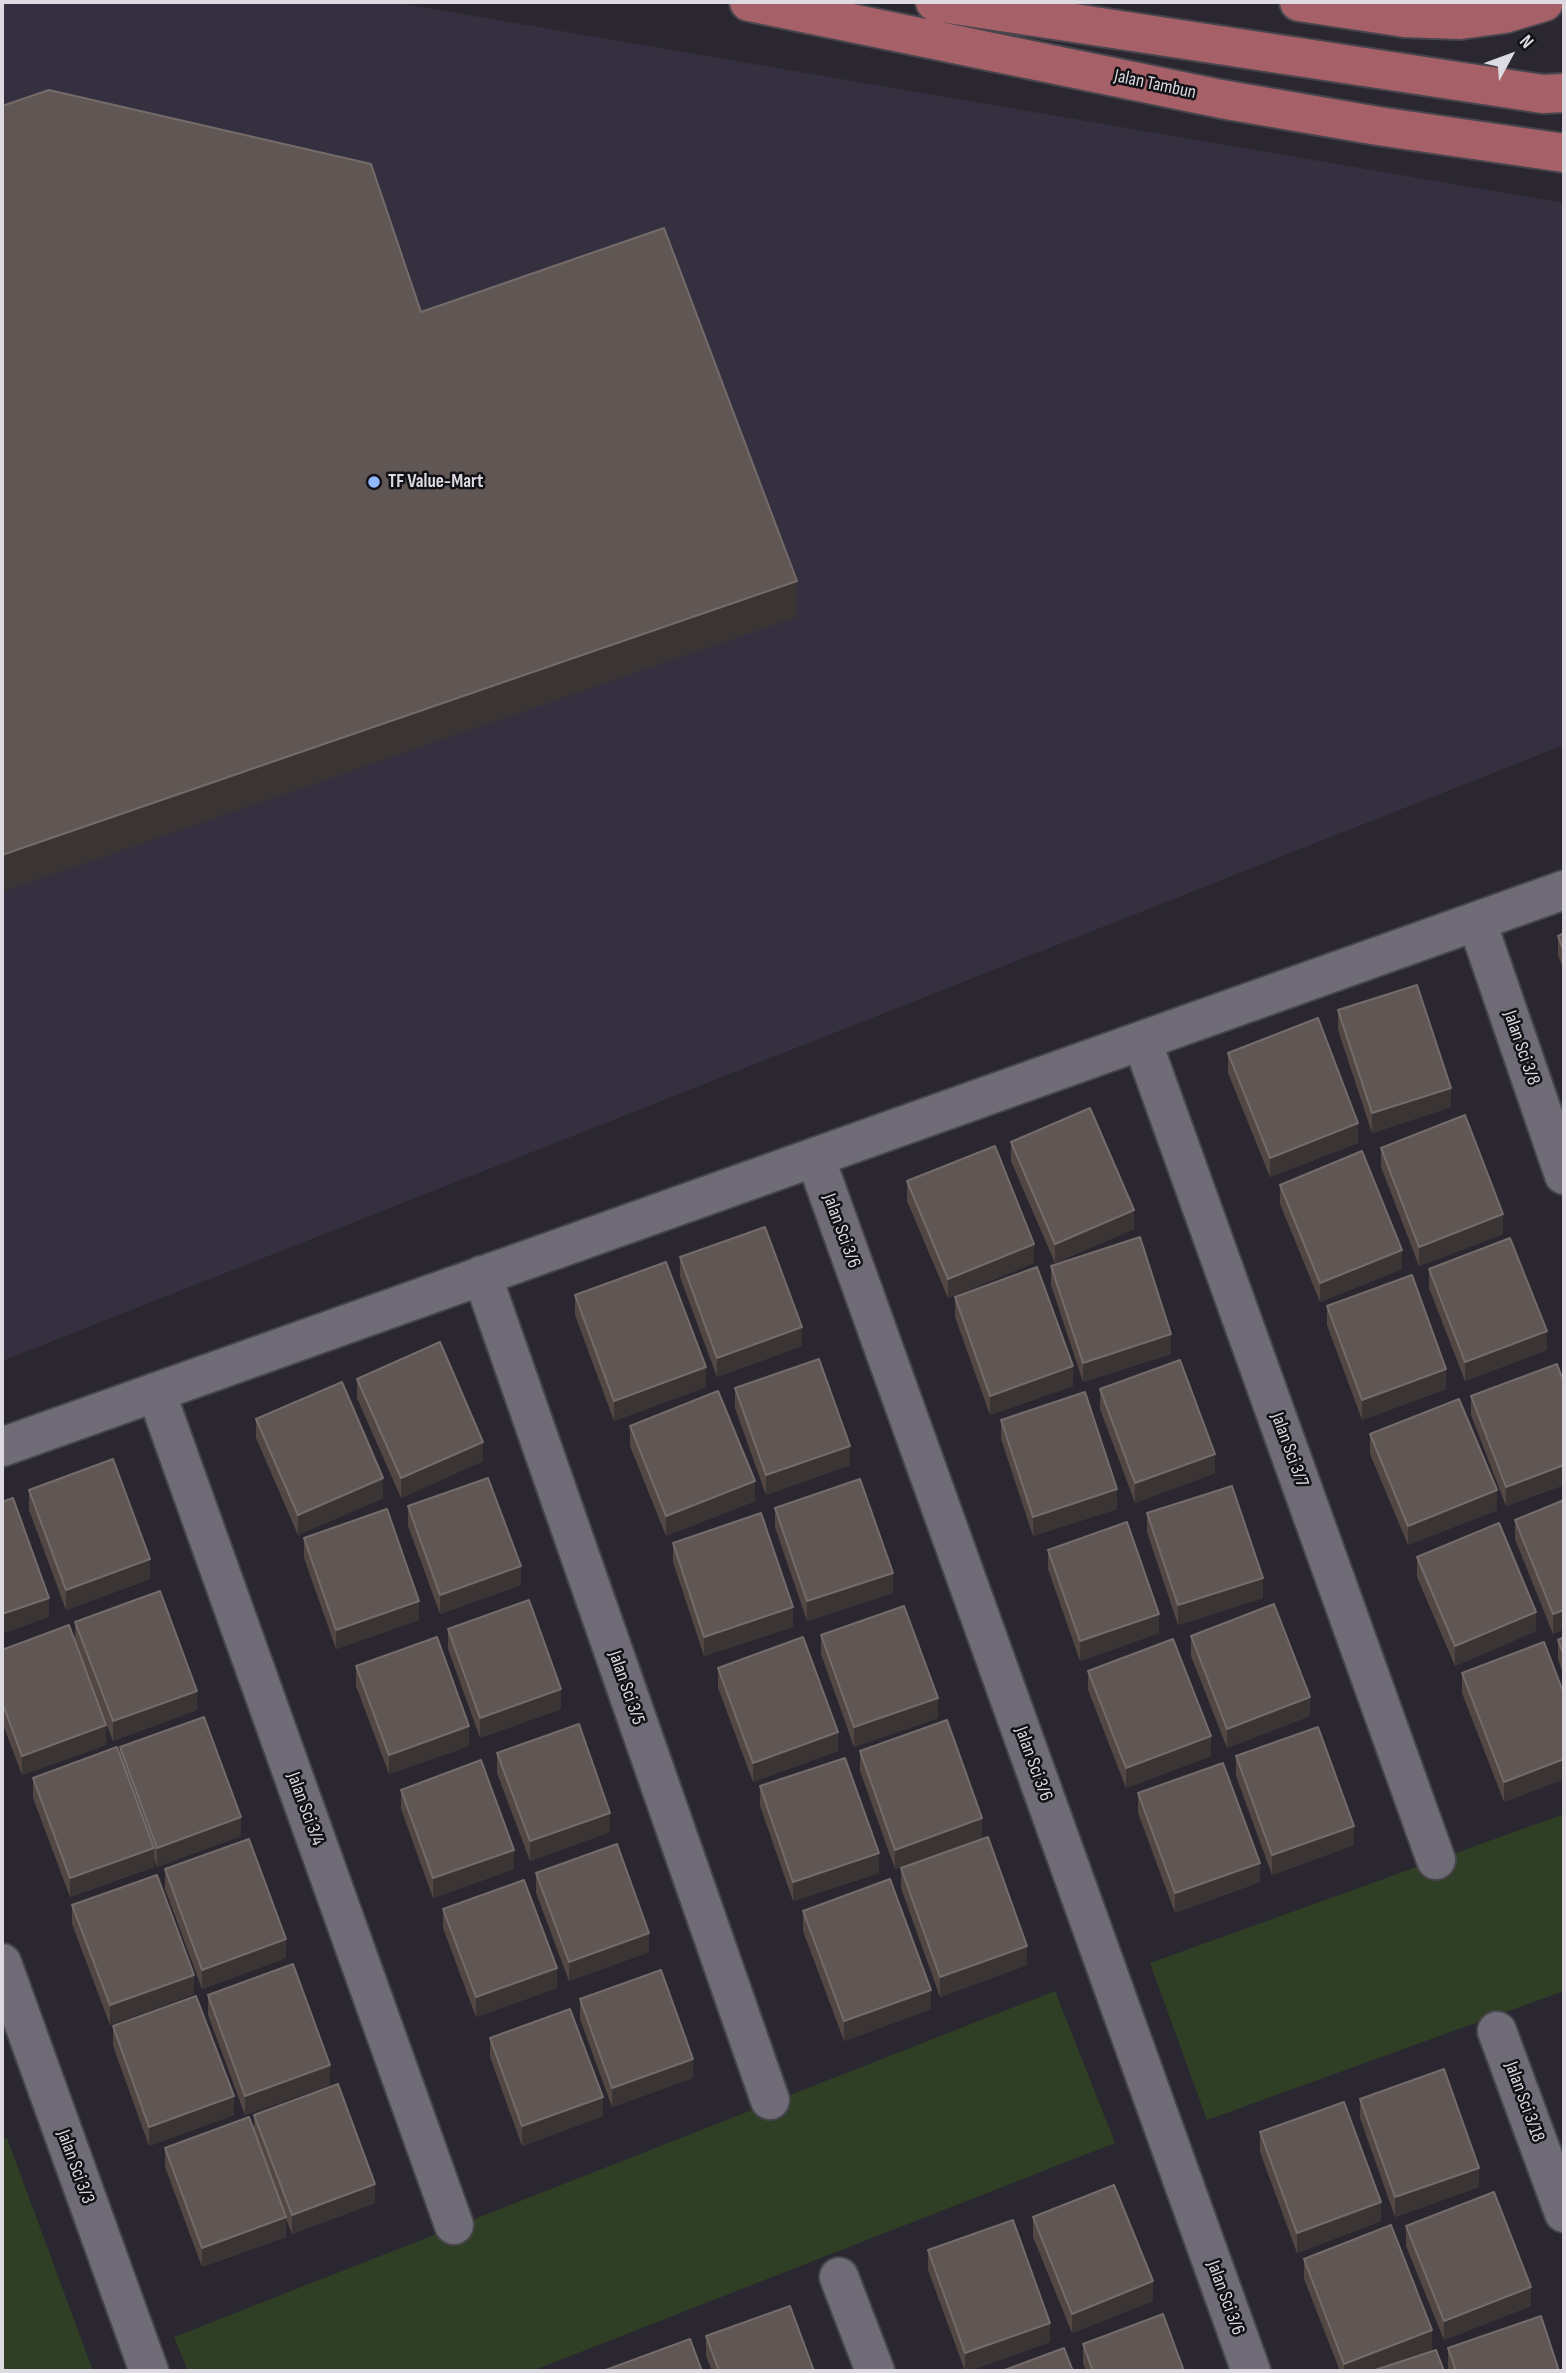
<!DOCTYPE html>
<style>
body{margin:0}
#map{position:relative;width:1566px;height:2373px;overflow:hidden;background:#2a2731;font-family:"Sofia Sans Condensed",sans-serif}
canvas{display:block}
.frame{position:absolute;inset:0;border:4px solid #dddbe1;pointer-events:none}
.north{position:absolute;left:1475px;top:21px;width:70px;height:70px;-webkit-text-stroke:5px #121115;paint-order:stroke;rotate:49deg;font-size:19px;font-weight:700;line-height:28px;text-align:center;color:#dddbe1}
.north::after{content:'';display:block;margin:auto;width:24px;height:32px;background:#dddbe1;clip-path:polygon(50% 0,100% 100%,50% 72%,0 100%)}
</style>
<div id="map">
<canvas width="1566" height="2373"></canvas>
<div class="frame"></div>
<div class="north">N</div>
</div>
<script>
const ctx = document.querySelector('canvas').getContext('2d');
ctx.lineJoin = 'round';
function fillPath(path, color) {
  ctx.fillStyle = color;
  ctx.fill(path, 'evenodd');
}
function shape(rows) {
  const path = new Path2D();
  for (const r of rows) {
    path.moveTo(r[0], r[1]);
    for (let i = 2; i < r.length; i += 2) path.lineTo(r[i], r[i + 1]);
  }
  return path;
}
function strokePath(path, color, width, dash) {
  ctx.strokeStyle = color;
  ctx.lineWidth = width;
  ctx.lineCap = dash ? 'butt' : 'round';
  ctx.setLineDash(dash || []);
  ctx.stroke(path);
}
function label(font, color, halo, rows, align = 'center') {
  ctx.font = font + ' "Sofia Sans Condensed",sans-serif';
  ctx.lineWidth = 5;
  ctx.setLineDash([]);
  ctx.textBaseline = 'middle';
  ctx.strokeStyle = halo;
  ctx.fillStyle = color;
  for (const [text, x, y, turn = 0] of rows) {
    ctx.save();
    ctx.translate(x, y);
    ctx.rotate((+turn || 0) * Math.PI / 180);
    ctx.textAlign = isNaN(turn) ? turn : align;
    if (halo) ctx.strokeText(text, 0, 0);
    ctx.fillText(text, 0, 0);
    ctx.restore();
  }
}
const built = shape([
 [2,2,392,2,1564,203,1564,745,2,1361]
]);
const green = shape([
 [1564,1814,1564,1991,1207,2120,1150,1963],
 [1055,1991,1115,2143,532,2371,188,2371,174,2337],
 [7,2138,93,2371,2,2371,2,2140]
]);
const minor = shape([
 [1477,922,1564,1175],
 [1142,1041,1436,1860],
 [815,1157,1251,2371],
 [482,1275,770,2100],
 [156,1392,454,2225],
 [2,1447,1564,890],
 [2,1963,149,2371],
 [1497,2031,1564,2213],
 [839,2277,875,2371]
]);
const major = shape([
 [749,2,1221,99,1378,126,1564,153],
 [935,2,1543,94,1564,93],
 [1299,2,1405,18,1460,20,1504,14,1544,2]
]);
const wall = shape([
 [1564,933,1564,971,1558,955,1558,936],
 [1338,1010,1451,1107,1372,1133,1338,1030],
 [1228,1053,1358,1143,1270,1177,1228,1073],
 [1011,1142,1134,1229,1055,1263,1011,1161],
 [1381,1148,1503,1234,1419,1266,1381,1167],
 [907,1181,1034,1263,948,1298,907,1201],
 [1280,1185,1402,1269,1320,1302,1280,1204],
 [680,1257,802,1346,717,1377,680,1277],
 [1051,1266,1171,1354,1083,1382,1051,1285],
 [1429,1269,1547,1350,1465,1381,1429,1288],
 [575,1295,706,1387,614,1421,575,1315],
 [955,1297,1073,1386,990,1415,955,1317],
 [1327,1306,1446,1389,1362,1420,1327,1325],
 [357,1379,483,1461,401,1498,357,1398],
 [1564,1383,1564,1485,1506,1506,1471,1415,1471,1396],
 [735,1388,850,1465,766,1495,735,1408],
 [1100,1389,1215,1473,1135,1503,1100,1409],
 [256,1419,383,1498,298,1535,256,1438],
 [1001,1420,1117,1509,1033,1536,1001,1439],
 [630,1426,755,1501,666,1536,630,1446],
 [1370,1434,1497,1510,1408,1545,1370,1454],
 [29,1490,150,1579,66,1610,29,1510],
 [1564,1500,1564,1629,1553,1634,1515,1539,1515,1520],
 [408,1506,521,1585,440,1614,408,1526],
 [775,1508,893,1593,807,1621,775,1527],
 [1147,1513,1263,1598,1178,1625,1147,1532],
 [304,1538,419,1620,336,1649,304,1558],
 [673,1543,793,1627,704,1656,673,1562],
 [1048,1550,1159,1633,1080,1661,1048,1569],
 [1417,1557,1536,1631,1455,1666,1417,1577],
 [75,1622,197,1710,113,1741,75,1641],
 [448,1629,561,1709,480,1738,448,1649],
 [821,1635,938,1718,854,1747,821,1654],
 [1191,1636,1310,1716,1227,1748,1191,1656],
 [1564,1637,1564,1676,1558,1659,1558,1640],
 [2,1650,106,1745,22,1775,2,1722],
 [356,1666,469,1746,389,1774,356,1686],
 [718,1668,838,1751,753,1782,718,1688],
 [1088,1671,1211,1756,1126,1788,1088,1690],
 [1462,1673,1564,1694,1564,1779,1504,1802,1462,1693],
 [120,1747,241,1836,157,1867,154,1859,154,1867,70,1897,33,1798,33,1778,120,1755],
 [860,1751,982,1838,895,1869,860,1771],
 [497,1753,610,1832,530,1861,497,1773],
 [1236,1756,1354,1845,1272,1875,1236,1776],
 [760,1786,879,1873,793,1901,760,1806],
 [401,1790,514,1869,433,1898,401,1809],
 [1138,1793,1260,1882,1175,1913,1138,1813],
 [901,1868,1027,1965,940,1997,901,1888],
 [165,1869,286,1958,202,1989,165,1889],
 [536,1873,649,1952,569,1981,536,1893],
 [72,1905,194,1994,110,2025,72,1924],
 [443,1909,557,1988,476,2017,443,1928],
 [803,1911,931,2009,844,2041,803,1931],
 [208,1995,330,2085,245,2115,208,2015],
 [580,1999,693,2078,612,2107,580,2019],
 [113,2026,234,2115,149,2146,113,2046],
 [490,2038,603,2116,522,2146,490,2057],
 [1360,2099,1479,2187,1395,2217,1360,2118],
 [254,2115,375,2203,292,2234,286,2219,286,2237,202,2267,165,2167,165,2148,254,2130],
 [1260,2132,1381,2221,1297,2253,1260,2152],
 [1033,2217,1153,2301,1072,2333,1033,2237],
 [1406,2226,1531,2306,1444,2340,1406,2246],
 [928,2250,1050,2342,969,2371,965,2371,928,2270],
 [1304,2259,1432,2350,1401,2362,1444,2371,1340,2371,1304,2279],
 [706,2336,814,2371,712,2371,706,2356],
 [1083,2344,1184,2371,1086,2371,1083,2363],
 [1448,2348,1559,2371,1449,2371,1448,2368]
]);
const shadedWall = shape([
 [797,581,797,617,2,892,2,855],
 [1451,1088,1451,1107,1372,1133,1372,1113],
 [1358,1123,1358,1143,1270,1177,1270,1158],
 [1134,1210,1134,1229,1055,1263,1055,1244],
 [1503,1214,1503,1234,1419,1266,1419,1247],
 [1034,1244,1034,1263,948,1298,948,1279],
 [1402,1250,1402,1269,1320,1302,1320,1283],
 [802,1327,802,1346,717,1377,717,1358],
 [1547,1331,1547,1350,1465,1381,1465,1362],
 [1171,1334,1171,1354,1083,1382,1083,1363],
 [1073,1366,1073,1386,990,1415,990,1396],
 [706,1367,706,1387,614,1421,614,1401],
 [1446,1369,1446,1389,1362,1420,1362,1400],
 [483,1442,483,1461,401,1498,401,1478],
 [850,1446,850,1465,766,1495,766,1475],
 [1215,1454,1215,1473,1135,1503,1135,1483],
 [1564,1465,1564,1485,1506,1506,1506,1487],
 [383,1478,383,1498,298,1535,298,1515],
 [755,1481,755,1501,666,1536,666,1516],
 [1117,1489,1117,1509,1033,1536,1033,1517],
 [1497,1490,1497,1510,1408,1545,1408,1526],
 [150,1559,150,1579,66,1610,66,1590],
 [521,1566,521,1585,440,1614,440,1595],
 [893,1573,893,1593,807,1621,807,1601],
 [1263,1578,1263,1598,1178,1625,1178,1605],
 [49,1598,49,1617,2,1634,2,1614],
 [419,1601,419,1620,336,1649,336,1630],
 [793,1607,793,1627,704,1656,704,1637],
 [1564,1610,1564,1629,1553,1634,1553,1614],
 [1536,1612,1536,1631,1455,1666,1455,1646],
 [1159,1614,1159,1633,1080,1661,1080,1641],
 [561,1689,561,1709,480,1738,480,1718],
 [197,1691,197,1710,113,1741,113,1721],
 [1310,1697,1310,1716,1227,1748,1227,1729],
 [938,1698,938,1718,854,1747,854,1727],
 [106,1725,106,1745,22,1775,22,1756],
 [469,1726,469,1746,389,1774,389,1755],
 [838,1732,838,1751,753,1782,753,1763],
 [1211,1736,1211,1756,1126,1788,1126,1768],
 [1564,1759,1564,1779,1504,1802,1504,1782],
 [610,1813,610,1832,530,1861,530,1841],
 [241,1817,241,1836,157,1867,157,1848],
 [982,1818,982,1838,895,1869,895,1850],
 [1354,1826,1354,1845,1272,1875,1272,1855],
 [154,1848,154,1867,70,1897,70,1878],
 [514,1850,514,1869,433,1898,433,1878],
 [879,1853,879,1873,793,1901,793,1882],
 [1260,1863,1260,1882,1175,1913,1175,1893],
 [649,1933,649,1952,569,1981,569,1962],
 [286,1939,286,1958,202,1989,202,1970],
 [1027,1946,1027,1965,940,1997,940,1977],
 [557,1968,557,1988,476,2017,476,1997],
 [194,1975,194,1994,110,2025,110,2005],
 [931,1990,931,2009,844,2041,844,2021],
 [693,2059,693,2078,612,2107,612,2088],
 [330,2065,330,2085,245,2115,245,2096],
 [234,2096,234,2115,149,2146,149,2127],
 [603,2097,603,2116,522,2146,522,2126],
 [1479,2168,1479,2187,1395,2217,1395,2197],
 [375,2184,375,2203,292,2234,292,2215],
 [1381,2202,1381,2221,1297,2253,1297,2233],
 [286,2217,286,2237,202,2267,202,2248],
 [1153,2281,1153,2301,1072,2333,1072,2314],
 [1531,2287,1531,2306,1444,2340,1444,2321],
 [1050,2323,1050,2342,969,2371,965,2371,965,2353],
 [1432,2330,1432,2350,1376,2371,1344,2371,1344,2364]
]);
const building = shape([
 [49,90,371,164,421,312,664,228,797,581,2,855,2,106,49,90],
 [1564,933,1564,952,1558,936,1564,933],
 [1417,985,1451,1088,1372,1113,1338,1010,1417,985],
 [1318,1018,1358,1123,1270,1158,1228,1053,1318,1018],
 [1090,1108,1134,1210,1055,1244,1011,1142,1090,1108],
 [1465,1115,1503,1214,1419,1247,1381,1148,1465,1115],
 [995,1146,1034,1244,948,1279,907,1181,995,1146],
 [1362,1151,1402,1250,1320,1283,1280,1185,1362,1151],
 [765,1227,802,1327,717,1358,680,1257,765,1227],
 [1140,1237,1171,1334,1083,1363,1051,1266,1140,1237],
 [1510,1238,1547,1331,1465,1362,1429,1269,1510,1238],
 [666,1262,706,1367,614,1401,575,1295,666,1262],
 [1037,1267,1073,1366,990,1396,955,1297,1037,1267],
 [1412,1275,1446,1369,1362,1400,1327,1306,1412,1275],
 [440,1342,483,1442,401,1478,357,1379,440,1342],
 [819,1359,850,1446,766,1475,735,1388,819,1359],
 [1180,1360,1215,1454,1135,1483,1100,1389,1180,1360],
 [1557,1364,1564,1383,1564,1465,1506,1487,1471,1396,1557,1364],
 [342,1382,383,1478,298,1515,256,1419,342,1382],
 [718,1391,755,1481,666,1516,630,1426,718,1391],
 [1085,1392,1117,1489,1033,1517,1001,1420,1085,1392],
 [1459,1399,1497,1490,1408,1526,1370,1434,1459,1399],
 [113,1459,150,1559,66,1590,29,1490,113,1459],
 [488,1478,521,1566,440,1595,408,1506,488,1478],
 [860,1479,893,1573,807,1601,775,1508,860,1479],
 [1232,1486,1263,1578,1178,1605,1147,1513,1232,1486],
 [13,1498,49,1598,2,1614,2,1502,13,1498],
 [1564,1500,1564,1610,1553,1614,1515,1520,1564,1500],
 [387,1509,419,1601,336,1630,304,1538,387,1509],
 [761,1513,793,1607,704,1637,673,1543,761,1513],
 [1127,1522,1159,1614,1080,1641,1048,1550,1127,1522],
 [1499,1523,1536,1612,1455,1646,1417,1557,1499,1523],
 [160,1591,197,1691,113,1721,75,1622,160,1591],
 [529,1600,561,1689,480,1718,448,1629,529,1600],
 [1274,1604,1310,1697,1227,1729,1191,1636,1274,1604],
 [904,1606,938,1698,854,1727,821,1635,904,1606],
 [69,1625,106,1725,22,1756,2,1702,2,1650,69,1625],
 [437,1637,469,1726,389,1755,356,1666,437,1637],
 [803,1637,838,1732,753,1763,718,1668,803,1637],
 [1564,1637,1564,1656,1558,1640,1564,1637],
 [1173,1639,1211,1736,1126,1768,1088,1671,1173,1639],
 [1544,1642,1564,1694,1564,1759,1504,1782,1462,1673,1544,1642],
 [204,1717,241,1817,157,1848,120,1747,204,1717],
 [947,1720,982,1818,895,1850,860,1751,947,1720],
 [579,1724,610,1813,530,1841,497,1753,579,1724],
 [1318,1727,1354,1826,1272,1855,1236,1756,1318,1727],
 [117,1747,154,1848,70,1878,33,1778,117,1747],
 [845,1758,879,1853,793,1882,760,1786,845,1758],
 [481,1760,514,1850,433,1878,401,1790,481,1760],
 [1223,1763,1260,1863,1175,1893,1138,1793,1223,1763],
 [988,1837,1027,1946,940,1977,901,1868,988,1837],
 [249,1839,286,1939,202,1970,165,1869,249,1839],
 [617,1844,649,1933,569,1962,536,1873,617,1844],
 [157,1875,194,1975,110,2005,72,1905,157,1875],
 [890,1879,931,1990,844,2021,803,1911,890,1879],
 [524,1880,557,1968,476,1997,443,1909,524,1880],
 [293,1964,330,2065,245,2096,208,1995,293,1964],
 [661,1970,693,2059,612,2088,580,1999,661,1970],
 [196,1996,234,2096,149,2127,113,2026,196,1996],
 [570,2009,603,2097,522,2126,490,2038,570,2009],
 [1444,2069,1479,2168,1395,2197,1360,2099,1444,2069],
 [338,2084,375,2184,292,2215,254,2115,338,2084],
 [1344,2102,1381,2202,1297,2233,1260,2132,1344,2102],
 [249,2117,286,2217,202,2248,165,2148,249,2117],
 [1114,2185,1153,2281,1072,2314,1033,2217,1114,2185],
 [1494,2192,1531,2287,1444,2321,1406,2226,1494,2192],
 [1013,2220,1050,2323,965,2353,928,2250,1013,2220],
 [1391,2225,1432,2330,1344,2364,1304,2259,1391,2225],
 [790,2306,814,2371,719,2371,706,2336,790,2306],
 [1163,2314,1184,2371,1093,2371,1083,2344,1163,2314],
 [1541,2316,1559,2371,1456,2371,1448,2348,1541,2316],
 [690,2339,702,2371,603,2371,690,2339],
 [1064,2348,1073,2371,1002,2371,1064,2348],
 [1436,2350,1444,2371,1372,2371,1436,2350]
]);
const markers = [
 [374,482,7,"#90b8fd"]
];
const streetNames = [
 ["Jalan Tambun",1155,85,12],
 ["Jalan Sci 3/8",1521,1048,71],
 ["Jalan Sci 3/6",841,1231,70],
 ["Jalan Sci 3/7",1289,1450,70],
 ["Jalan Sci 3/5",626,1688,71],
 ["Jalan Sci 3/6",1033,1764,70],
 ["Jalan Sci 3/4",305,1809,70],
 ["Jalan Sci 3/18",1524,2102,70],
 ["Jalan Sci 3/3",75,2167,70],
 ["Jalan Sci 3/6",1225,2298,70]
];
const poiNames = [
 ["TF Value-Mart",388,482]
];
fillPath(built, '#35303f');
fillPath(green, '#2f3f25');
strokePath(minor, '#48454d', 42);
strokePath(major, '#48454d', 42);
strokePath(minor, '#6f6c77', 38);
strokePath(major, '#a66067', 38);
fillPath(wall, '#524743');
fillPath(shadedWall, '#3b3435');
fillPath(building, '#605754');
strokePath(building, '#746c6a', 2);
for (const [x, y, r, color] of markers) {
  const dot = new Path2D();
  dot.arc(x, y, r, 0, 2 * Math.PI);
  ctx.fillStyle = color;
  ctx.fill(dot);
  strokePath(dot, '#121115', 2.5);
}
label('19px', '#dddbe1', '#121115', streetNames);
label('bold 19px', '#dddbe1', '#121115', poiNames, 'left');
</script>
